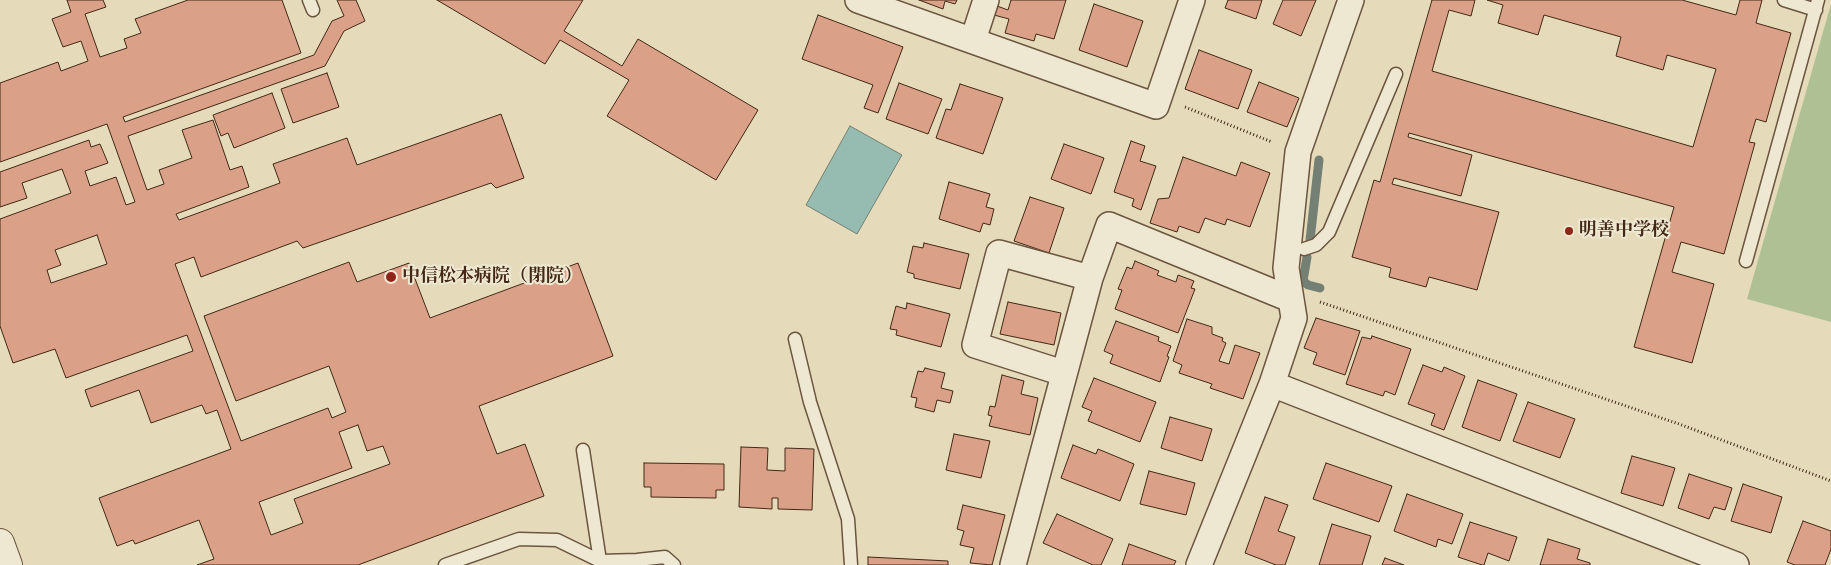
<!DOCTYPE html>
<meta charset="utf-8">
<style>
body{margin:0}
canvas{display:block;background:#e5dbbb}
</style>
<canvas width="1831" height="565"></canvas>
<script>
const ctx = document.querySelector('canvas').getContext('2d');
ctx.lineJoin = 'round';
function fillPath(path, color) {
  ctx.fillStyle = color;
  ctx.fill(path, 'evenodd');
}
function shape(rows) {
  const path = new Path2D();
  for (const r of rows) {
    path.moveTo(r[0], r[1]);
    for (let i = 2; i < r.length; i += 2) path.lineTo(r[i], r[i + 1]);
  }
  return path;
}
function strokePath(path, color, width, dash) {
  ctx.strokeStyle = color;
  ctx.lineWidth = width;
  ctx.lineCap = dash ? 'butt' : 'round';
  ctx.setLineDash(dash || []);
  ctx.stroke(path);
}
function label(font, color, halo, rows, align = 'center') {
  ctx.font = font + ' Alegreya,"Noto Serif JP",serif';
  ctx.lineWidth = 4;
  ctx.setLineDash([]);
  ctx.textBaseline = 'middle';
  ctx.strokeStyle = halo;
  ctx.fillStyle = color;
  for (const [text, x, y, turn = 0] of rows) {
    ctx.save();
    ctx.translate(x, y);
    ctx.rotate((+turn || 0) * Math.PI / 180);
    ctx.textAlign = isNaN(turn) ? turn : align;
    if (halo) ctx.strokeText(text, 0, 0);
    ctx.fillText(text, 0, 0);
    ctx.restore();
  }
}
const green = shape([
 [1831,4,1831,322,1747,299]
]);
const water = shape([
 [850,126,902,155,857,234,806,205,850,126]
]);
const stream = shape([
 [1310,240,1319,160],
 [1307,257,1303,281,1308,285,1320,288]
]);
const building = shape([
 [67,0,103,0,106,7,85,14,100,57,127,48,124,39,141,33,135,19,188,0,282,0,301,53,123,117,125,122,314,55,332,21,344,16,337,0,356,0,365,21,344,31,325,66,128,136,147,190,164,184,159,170,192,158,182,130,213,120,230,170,242,166,249,187,176,214,179,220,280,183,273,164,347,138,357,165,501,114,524,178,496,188,491,183,303,248,297,241,201,277,194,257,175,264,241,441,328,408,332,418,346,412,329,366,236,401,204,316,349,262,357,282,409,263,430,318,578,263,613,356,479,406,497,454,525,444,544,496,358,565,197,565,214,559,199,520,135,544,133,540,117,546,99,498,231,449,217,410,206,414,202,405,151,423,139,390,91,407,85,390,193,351,187,335,66,378,55,349,13,363,0,326,0,219,71,193,62,169,22,183,27,198,0,207,0,172,89,140,91,147,100,144,108,163,85,171,90,186,116,177,126,205,135,202,107,124,0,162,0,83,58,62,61,71,88,61,81,41,63,47,52,19,71,12,67,0],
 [97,235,107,264,51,283,47,270,61,265,55,250,97,235],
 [358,425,367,451,383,446,390,464,294,499,303,523,271,535,259,502,352,468,339,432,358,425],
 [437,0,583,0,564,31,622,66,638,39,758,110,716,180,607,116,629,80,560,40,545,64,437,0],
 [919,0,957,0,955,4,945,1,943,9,919,0],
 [1011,0,1066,0,1054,39,1036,34,1034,41,1005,33,1009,19,994,15,997,6,1008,10,1011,0],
 [1228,0,1262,0,1256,19,1225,8,1228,0],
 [1283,0,1316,0,1301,36,1273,24,1283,0],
 [1432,0,1475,0,1471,16,1449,10,1432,71,1693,147,1716,69,1667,55,1663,70,1616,56,1621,37,1544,15,1538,35,1498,23,1503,5,1487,0,1682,0,1736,15,1740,0,1762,0,1756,23,1791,33,1766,122,1756,119,1749,142,1755,143,1724,254,1681,242,1672,272,1714,284,1692,363,1634,347,1674,207,1409,133,1408,137,1472,155,1461,196,1394,178,1392,184,1499,212,1477,290,1429,277,1426,287,1389,277,1391,268,1352,257,1374,180,1380,182,1432,0],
 [1094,4,1143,21,1127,67,1079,50,1094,4],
 [818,15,903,47,878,113,864,108,873,85,802,59,818,15],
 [1199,50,1252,70,1238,109,1185,89,1199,50],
 [327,73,339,107,293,123,281,89,327,73],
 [1259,82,1299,98,1287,127,1247,112,1259,82],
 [899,83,942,99,928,134,886,119,899,83],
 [960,84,1003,98,983,154,936,138,946,109,951,110,960,84],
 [272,93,285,128,234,148,228,133,221,136,213,115,272,93],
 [1131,141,1145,146,1140,161,1156,166,1141,210,1132,206,1134,199,1114,192,1131,141],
 [1064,144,1104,158,1091,194,1051,179,1064,144],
 [1183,157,1236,176,1241,162,1270,173,1250,227,1227,219,1225,225,1205,218,1199,233,1179,226,1177,232,1150,223,1158,199,1169,198,1183,157],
 [949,182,990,194,986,207,994,209,990,225,983,223,980,232,939,219,949,182],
 [1030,197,1064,208,1049,253,1014,241,1030,197],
 [924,243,969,254,960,289,914,278,914,274,907,272,913,246,923,248,924,243],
 [1135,261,1159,271,1157,275,1176,282,1178,275,1194,281,1191,288,1195,289,1178,333,1115,309,1122,290,1118,289,1127,267,1132,269,1135,261],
 [1008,302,1061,313,1054,345,1000,334,1008,302],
 [907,303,950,314,941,347,896,335,897,330,890,329,896,306,906,309,907,303],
 [1316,318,1360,331,1345,375,1313,364,1317,353,1304,348,1316,318],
 [1187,319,1212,327,1212,334,1223,338,1222,341,1226,343,1219,361,1229,364,1235,345,1260,353,1243,399,1210,388,1212,384,1179,373,1182,365,1173,361,1187,319],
 [1116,321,1159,337,1158,341,1171,346,1167,356,1169,357,1160,382,1110,363,1113,355,1104,351,1116,321],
 [1372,336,1411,349,1395,395,1385,391,1383,396,1346,384,1362,337,1371,339,1372,336],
 [1423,365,1442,372,1444,367,1465,376,1444,430,1431,425,1435,414,1408,404,1423,365],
 [925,368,945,373,941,388,953,391,950,403,937,400,934,412,915,407,917,398,911,397,918,371,923,372,925,368],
 [1002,375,1024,381,1021,394,1038,398,1030,435,989,426,992,416,988,415,990,406,995,407,1002,375],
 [1094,378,1156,402,1140,442,1088,421,1092,411,1082,407,1094,378],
 [1478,380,1517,394,1500,441,1462,427,1478,380],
 [1528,402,1575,419,1560,458,1513,441,1528,402],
 [1170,417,1212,429,1202,461,1161,448,1170,417],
 [954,434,990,441,981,478,946,470,954,434],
 [1073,445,1096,454,1098,449,1134,464,1120,501,1061,478,1073,445],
 [741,447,768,448,767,470,785,471,785,448,814,449,812,510,778,509,778,498,772,498,772,509,739,507,741,447],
 [1632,456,1675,468,1663,506,1621,493,1632,456],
 [644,463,724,464,724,490,716,490,716,498,651,497,651,487,644,487,644,463],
 [1326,463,1392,486,1379,522,1313,499,1326,463],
 [1149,471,1195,483,1186,515,1140,504,1149,471],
 [1689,474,1732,488,1725,510,1714,507,1709,519,1678,508,1689,474],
 [1743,484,1782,497,1771,533,1731,521,1743,484],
 [1407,494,1463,514,1452,544,1438,539,1436,547,1394,531,1407,494],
 [1265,497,1288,505,1278,531,1295,537,1285,565,1276,565,1245,553,1265,497],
 [963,505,1005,515,992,565,970,563,974,548,960,545,964,531,957,529,963,505],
 [1057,514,1113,539,1101,565,1093,565,1043,543,1057,514],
 [1803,521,1831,531,1831,549,1825,565,1795,565,1787,562,1803,521],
 [1470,522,1517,537,1509,561,1488,553,1484,565,1482,565,1458,557,1470,522],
 [1332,524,1371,536,1362,565,1319,565,1332,524],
 [1548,539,1580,549,1577,559,1590,563,1590,565,1540,565,1548,539],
 [1129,544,1176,561,1174,565,1122,565,1129,544],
 [868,557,948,561,948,565,868,565,868,557],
 [1385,558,1404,565,1382,565,1385,558]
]);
const path = shape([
 [1185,107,1272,142],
 [1320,302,1679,424,1831,481]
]);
const service = shape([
 [309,0,313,10],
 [1784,0,1816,10],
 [1304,249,1316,245,1329,232,1396,74],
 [1746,261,1818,0],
 [795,339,810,402,848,519,851,565],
 [583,450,600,561,602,565],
 [445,565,519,539,557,540,600,561,637,560,665,557,674,565]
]);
const minor = shape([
 [858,0,1156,106,1192,0],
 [973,40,986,0],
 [1063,373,975,345,999,253,1090,278],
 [1272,384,1736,565],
 [1013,565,1090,278,1109,225,1290,299],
 [1199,565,1272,384,1294,318,1286,268,1298,152,1351,0]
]);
const tertiary = shape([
 [0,543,8,565]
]);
const markers = [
 [1569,231,5,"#8f2418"],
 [391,277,6,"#8f2418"]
];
const poiNames = [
 ["明善中学校",1579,231],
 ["中信松本病院（閉院）",402,277]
];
fillPath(green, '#afc194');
fillPath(water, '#96bbb1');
strokePath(water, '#748073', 1);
strokePath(stream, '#748073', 9);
fillPath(building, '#dba188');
strokePath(building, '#422815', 1);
strokePath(service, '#6b553e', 15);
strokePath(minor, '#6b553e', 28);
strokePath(tertiary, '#6b553e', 30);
strokePath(path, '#422815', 3, [1, 2.5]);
strokePath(service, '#eee8d3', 12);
strokePath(minor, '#eee8d3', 25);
strokePath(tertiary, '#eee8d3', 28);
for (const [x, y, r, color] of markers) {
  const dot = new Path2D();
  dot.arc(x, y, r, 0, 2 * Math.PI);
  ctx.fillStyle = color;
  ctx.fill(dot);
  strokePath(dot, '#eee8d3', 2);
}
label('bold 18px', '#422815', '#eee8d3', poiNames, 'left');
</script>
